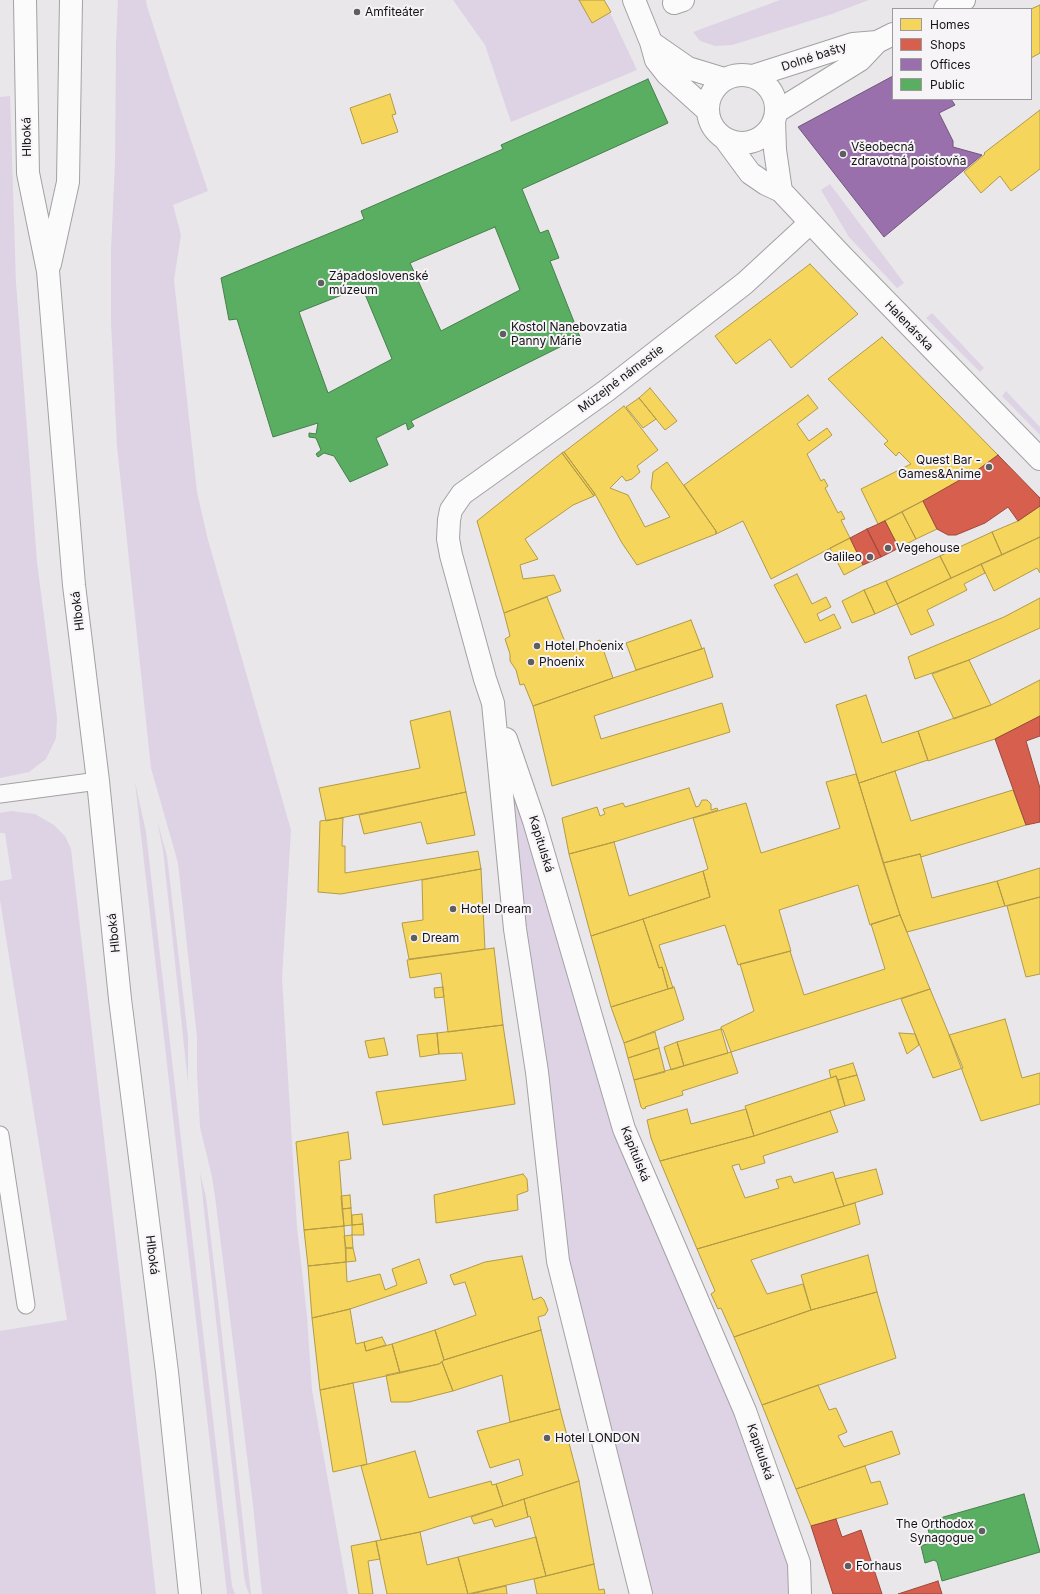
<!DOCTYPE html>
<meta charset="utf-8">
<style>
body{margin:0}
#map{position:relative;width:1040px;height:1594px;overflow:hidden;background:#e9e7ea;font-family:Inter,sans-serif}
canvas{display:block}
.legend{position:absolute;left:892px;top:8px;width:140px;height:92px;box-sizing:border-box;background:#f7f4f8;border:1px solid #9c9a9d;margin:0;padding:5px 7px;list-style:none;font-size:12px;color:#131214}
.legend li{display:flex;align-items:center;gap:8px;height:20px}
.legend b{width:20px;border:1px solid #9c9a9d}
</style>
<div id="map">
<canvas width="1040" height="1594"></canvas>
<ul class="legend">
<li><b style="height:11px;background:#f6d55c"></b>Homes</li>
<li><b style="height:11px;background:#d6604d"></b>Shops</li>
<li><b style="height:11px;background:#9970ab"></b>Offices</li>
<li><b style="height:11px;background:#5aae61"></b>Public</li>
</ul>
</div>
<script>
const ctx = document.querySelector('canvas').getContext('2d');
ctx.lineJoin = 'round';
function fillPath(path, color) {
  ctx.fillStyle = color;
  ctx.fill(path, 'evenodd');
}
function shape(rows) {
  const path = new Path2D();
  for (const r of rows) {
    if (r.length === 3) {
      path.moveTo(r[0] + r[2], r[1]);
      path.arc(r[0], r[1], r[2], 0, 2 * Math.PI);
      continue;
    }
    path.moveTo(r[0], r[1]);
    for (let i = 2; i < r.length; i += 2) path.lineTo(r[i], r[i + 1]);
  }
  return path;
}
function strokePath(path, color, width, dash) {
  ctx.strokeStyle = color;
  ctx.lineWidth = width;
  ctx.lineCap = dash ? 'butt' : 'round';
  ctx.setLineDash(dash || []);
  ctx.stroke(path);
}
function label(font, color, halo, rows, align = 'center') {
  ctx.font = font + ' Inter,sans-serif';
  ctx.lineWidth = 4;
  ctx.setLineDash([]);
  ctx.textBaseline = 'middle';
  ctx.strokeStyle = halo;
  ctx.fillStyle = color;
  for (const [text, x, y, turn = 0] of rows) {
    ctx.save();
    ctx.translate(x, y);
    ctx.rotate((+turn || 0) * Math.PI / 180);
    ctx.textAlign = isNaN(turn) ? turn : align;
    if (halo) ctx.strokeText(text, 0, 0);
    ctx.fillText(text, 0, 0);
    ctx.restore();
  }
}
const green = shape([
 [118,0,146,0,147,6,174,90,208,191,173,205,181,235,174,280,197,492,208,540,291,830,282,978,297,1227,307,1316,312,1390,348,1594,262,1594,253,1505,216,1204,212,1177,200,1127,197,1072,197,1037,178,863,151,768,117,446,111,323,111,250,115,163,116,45],
 [453,0,604,0,637,70,511,122,485,45],
 [780,0,869,0,829,15,732,45,715,46,700,41,693,32],
 [10,96,16,283,37,562,57,718,56,738,46,759,29,772,0,778,0,97],
 [830,184,904,283,897,288,849,237,821,190],
 [932,313,984,368,980,372,926,318],
 [1006,391,1040,427,1040,435,1002,396],
 [493,703,626,1135,739,1397,800,1594,641,1594,558,1255],
 [135,782,146,832,152,885,232,1586,235,1594,227,1594],
 [11,811,35,814,54,825,65,836,71,849,156,1594,0,1594,0,1331,67,1320,0,900,0,881,12,879,5,833,0,833,0,813],
 [157,820,167,856,188,1037,188,1083,163,850],
 [200,1173,206,1197,216,1282,251,1594,249,1594,246,1586,244,1576]
]);
const homes = shape([
 [579,0,604,0,611,12,592,23,579,0],
 [1040,5,1040,53,1031,58,1031,9,1040,5],
 [390,94,396,114,392,115,398,132,362,144,350,108,390,94],
 [1040,110,1040,169,1011,191,1000,176,981,193,964,172,985,154,984,153,1040,110],
 [810,264,858,314,791,368,770,339,736,364,715,336,810,264],
 [882,337,998,455,979,469,955,484,878,524,861,489,911,464,899,452,896,456,884,444,888,441,828,379,882,337],
 [650,388,677,421,665,430,639,398,650,388],
 [808,395,818,408,797,424,809,441,827,428,832,435,807,454,821,481,824,479,828,486,825,488,838,513,841,511,845,519,841,520,850,538,771,579,743,521,716,534,716,531,684,485,808,395],
 [639,398,656,419,643,428,626,407,639,398],
 [624,406,658,450,637,466,640,472,632,479,626,481,622,476,610,488,628,495,645,527,670,517,651,488,653,472,667,462,716,531,716,534,637,565,622,543,595,494,564,452,624,406],
 [564,452,595,494,594,496,562,453,564,452],
 [562,453,594,496,573,505,525,539,538,559,520,565,523,579,554,575,561,591,504,613,477,521,562,453],
 [923,501,937,529,916,539,902,512,923,501],
 [1040,506,1040,537,1002,555,992,532,1018,521,1040,506],
 [902,512,916,539,899,548,885,521,902,512],
 [992,532,1002,555,951,578,940,556,992,532],
 [1040,537,1040,573,1037,568,994,591,981,564,1040,537],
 [850,538,863,565,844,575,830,548,850,538],
 [940,556,951,578,897,604,886,581,940,556],
 [981,564,985,573,964,584,967,590,927,610,934,625,911,635,897,604,981,564],
 [797,574,812,604,826,597,831,607,817,614,820,621,834,614,841,628,805,643,774,585,797,574],
 [886,581,897,604,875,614,864,590,886,581],
 [864,590,875,614,852,623,842,601,864,590],
 [547,597,569,652,600,640,613,678,533,706,524,684,520,685,516,670,510,661,510,654,505,639,510,636,504,613,547,597],
 [1040,598,1040,628,969,660,915,679,908,657,1004,617,1040,598],
 [691,620,702,649,636,670,626,643,691,620],
 [704,648,713,677,594,716,601,739,722,703,730,732,552,786,533,706,613,678,704,648],
 [969,660,991,705,954,719,932,674,969,660],
 [1040,680,1040,716,995,739,928,761,918,731,991,705,1040,680],
 [866,695,882,743,918,731,928,760,859,783,836,705,866,695],
 [450,711,466,792,326,821,319,788,420,768,410,721,450,711],
 [895,771,911,821,1013,790,1026,825,921,857,920,854,883,863,859,783,895,771],
 [856,774,900,915,870,925,858,885,779,910,791,951,738,965,725,925,659,945,673,988,668,989,662,967,659,968,643,919,710,897,703,871,708,869,693,818,746,803,761,853,840,828,826,782,856,774],
 [689,788,696,807,699,806,702,800,707,800,711,804,711,810,717,808,718,810,614,842,569,854,562,818,597,807,600,816,605,814,603,809,623,803,625,807,689,788],
 [466,792,475,835,427,844,421,822,364,834,359,815,466,792],
 [343,818,342,846,345,846,345,873,478,851,481,869,341,894,318,892,320,821,343,818],
 [614,842,629,896,703,871,710,897,591,936,569,854,614,842],
 [920,854,932,898,997,881,1005,906,907,932,900,915,883,863,920,854],
 [1040,868,1040,897,1005,906,997,881,1040,868],
 [481,869,485,949,409,959,402,923,423,920,422,880,481,869],
 [1040,897,1040,974,1026,977,1007,906,1040,897],
 [900,915,930,989,731,1052,723,1030,721,1029,721,1027,754,1011,740,964,790,951,804,995,885,969,871,924,900,915],
 [643,919,659,968,662,967,668,989,611,1007,591,936,643,919],
 [494,948,503,1025,448,1032,441,973,410,978,407,960,494,948],
 [443,987,444,997,435,998,434,988,443,987],
 [674,987,684,1019,683,1020,624,1043,611,1007,674,987],
 [930,989,963,1068,933,1078,901,999,930,989],
 [1005,1019,1022,1078,1040,1073,1040,1104,981,1121,949,1035,1005,1019],
 [503,1025,515,1104,383,1125,376,1092,466,1080,462,1053,439,1054,437,1033,503,1025],
 [721,1029,728,1053,684,1066,677,1042,721,1029],
 [655,1032,659,1048,628,1058,624,1043,655,1032],
 [437,1033,439,1054,420,1057,417,1035,437,1033],
 [899,1033,915,1034,919,1045,907,1054,899,1033],
 [384,1038,388,1055,369,1058,365,1041,384,1038],
 [677,1042,684,1066,671,1070,664,1047,677,1042],
 [659,1048,665,1072,634,1080,628,1058,659,1048],
 [731,1052,738,1073,682,1091,683,1095,645,1107,646,1108,643,1109,641,1107,634,1080,731,1052],
 [853,1063,857,1075,838,1080,836,1076,831,1078,829,1070,853,1063],
 [857,1075,865,1100,845,1106,838,1080,857,1075],
 [836,1076,845,1106,754,1136,745,1106,836,1076],
 [687,1109,691,1124,746,1109,754,1136,660,1161,651,1138,647,1120,687,1109],
 [830,1111,838,1132,763,1156,765,1163,741,1170,739,1164,732,1166,745,1198,779,1188,776,1180,791,1176,794,1183,833,1172,844,1206,697,1249,660,1161,754,1136,830,1111],
 [348,1132,351,1159,339,1161,344,1226,304,1230,296,1142,348,1132],
 [876,1169,883,1194,844,1206,835,1179,876,1169],
 [523,1174,527,1179,528,1191,517,1195,518,1210,436,1223,434,1195,523,1174],
 [350,1195,351,1208,342,1209,341,1196,350,1195],
 [855,1203,860,1224,751,1260,767,1294,803,1284,811,1310,734,1337,721,1308,718,1309,711,1294,715,1291,697,1249,855,1203],
 [351,1208,352,1225,344,1226,342,1209,351,1208],
 [362,1214,363,1224,352,1225,352,1215,362,1214],
 [363,1224,364,1235,352,1235,352,1225,363,1224],
 [344,1226,346,1262,308,1266,304,1230,344,1226],
 [352,1235,353,1248,346,1248,344,1236,352,1235],
 [346,1248,353,1248,356,1261,346,1262,346,1248],
 [868,1255,877,1292,811,1310,801,1275,868,1255],
 [522,1256,533,1300,541,1297,544,1300,548,1310,545,1315,538,1317,541,1330,444,1360,435,1330,476,1315,465,1282,454,1285,450,1275,485,1262,522,1256],
 [419,1259,427,1283,350,1309,312,1318,308,1266,346,1262,347,1282,380,1274,385,1290,397,1285,392,1269,419,1259],
 [877,1292,896,1358,762,1405,734,1337,811,1310,877,1292],
 [350,1309,356,1344,364,1342,366,1351,392,1344,400,1373,320,1390,312,1318,350,1309],
 [435,1330,444,1360,439,1364,400,1373,392,1344,435,1330],
 [541,1330,560,1409,510,1422,502,1375,453,1391,442,1362,444,1360,541,1330],
 [382,1337,386,1345,366,1351,364,1342,382,1337],
 [442,1362,453,1391,409,1402,391,1402,386,1375,439,1364,442,1362],
 [353,1383,367,1464,333,1472,320,1390,353,1383],
 [818,1385,829,1410,836,1408,847,1432,838,1436,844,1447,892,1431,900,1454,796,1489,762,1405,818,1385],
 [560,1409,579,1481,503,1506,496,1484,523,1475,519,1459,490,1468,477,1431,560,1409],
 [415,1451,429,1498,491,1481,492,1485,496,1484,503,1506,420,1532,381,1540,361,1466,415,1451],
 [865,1466,871,1483,880,1481,888,1504,811,1526,796,1489,865,1466],
 [579,1481,594,1564,546,1576,530,1516,528,1517,524,1499,579,1481],
 [524,1499,528,1517,495,1527,492,1519,474,1524,471,1517,524,1499],
 [420,1532,427,1565,458,1557,468,1594,387,1594,376,1541,420,1532],
 [536,1537,546,1576,468,1594,458,1557,536,1537],
 [376,1541,380,1559,368,1561,373,1594,359,1594,351,1546,376,1541],
 [594,1564,599,1590,604,1589,605,1594,537,1594,534,1579,594,1564],
 [506,1586,507,1594,471,1594,506,1586]
]);
const shops = shape([
 [998,455,1040,498,1040,506,1018,521,1008,507,985,523,956,535,948,535,937,529,923,501,979,469,998,455],
 [885,521,899,548,881,557,867,529,885,521],
 [867,529,881,557,863,565,850,538,867,529],
 [1040,716,1040,736,1026,741,1040,788,1040,822,1026,825,995,739,1040,716],
 [836,1519,842,1537,861,1530,882,1594,833,1594,811,1526,836,1519],
 [938,1581,942,1594,898,1594,938,1581]
]);
const offices = shape([
 [893,76,893,99,951,99,955,105,939,113,953,141,953,147,982,155,884,237,798,127,893,76]
]);
const public = shape([
 [648,79,668,123,522,189,540,233,548,230,559,258,550,261,580,337,411,421,414,426,408,430,406,423,376,438,388,465,350,482,334,456,324,453,318,457,316,454,321,450,316,438,309,437,309,433,316,434,318,423,273,437,237,319,229,320,221,278,364,219,361,211,503,149,501,145,648,79],
 [495,227,520,290,441,331,410,263,495,227],
 [362,287,392,359,328,393,299,312,362,287],
 [1024,1494,1040,1552,942,1581,937,1562,934,1560,925,1563,921,1546,929,1543,931,1540,926,1522,1024,1494]
]);
const lane = shape([
 [0,794,98,781],
 [0,1135,26,1305]
]);
const street = shape([
 [634,0,651,42,656,60,667,74,707,110],
 [674,3,683,0],
 [945,9,964,0],
 [652,43,688,68,724,79],
 [742,109,34],
 [753,76,853,44,877,42,893,34],
 [776,112,860,60,877,42],
 [774,120,775,150,781,191],
 [725,139,750,173,766,184,781,191,841,255,1040,459],
 [506,739,534,821,624,1129,745,1411,799,1563,800,1594],
 [641,1594,558,1261,537,1072,515,929,493,703,485,679,451,555,448,539,449,520,451,510,462,494,606,391,745,283,810,223]
]);
const secondary = shape([
 [25,0,28,173,48,271,74,585,98,781,120,999,167,1372,190,1594],
 [50,264,68,182,71,0]
]);
const markers = [
 [357,12,4,"#5e5d5f"],
 [843,154,4,"#5e5d5f"],
 [321,283,4,"#5e5d5f"],
 [503,334,4,"#5e5d5f"],
 [989,467,4,"#5e5d5f"],
 [888,548,4,"#5e5d5f"],
 [870,557,4,"#5e5d5f"],
 [537,646,4,"#5e5d5f"],
 [531,662,4,"#5e5d5f"],
 [453,909,4,"#5e5d5f"],
 [414,938,4,"#5e5d5f"],
 [547,1438,4,"#5e5d5f"],
 [982,1531,4,"#5e5d5f"],
 [848,1566,4,"#5e5d5f"]
];
const poiNames = [
 ["Amfiteáter",365,12],
 ["Všeobecná",851,147],
 ["zdravotná poisťovňa",851,161],
 ["Západoslovenské",329,276],
 ["múzeum",329,290],
 ["Kostol Nanebovzatia",511,327],
 ["Panny Márie",511,341],
 ["Quest Bar -",981,460,"right"],
 ["Games&Anime",981,474,"right"],
 ["Vegehouse",896,548],
 ["Galileo",862,557,"right"],
 ["Hotel Phoenix",545,646],
 ["Phoenix",539,662],
 ["Hotel Dream",461,909],
 ["Dream",422,938],
 ["Hotel LONDON",555,1438],
 ["The Orthodox",974,1524,"right"],
 ["Synagogue",974,1538,"right"],
 ["Forhaus",856,1566]
];
const streetNames = [
 ["Dolné bašty",814,57,-18],
 ["Hlboká",27,137,-91],
 ["Halenárska",909,326,46],
 ["Múzejné námestie",621,379,-37],
 ["Hlboká",78,611,-97],
 ["Kapitulská",541,844,73],
 ["Hlboká",114,933,-96],
 ["Kapitulská",635,1154,68],
 ["Hlboká",152,1255,83],
 ["Kapitulská",760,1452,71]
];
fillPath(green, '#ded3e4');
fillPath(homes, '#f6d55c');
strokePath(homes, '#b29a46', 1);
fillPath(shops, '#d6604d');
strokePath(shops, '#9c493c', 1);
fillPath(offices, '#9970ab');
strokePath(offices, '#71547e', 1);
fillPath(public, '#5aae61');
strokePath(public, '#457f4a', 1);
strokePath(lane, '#a3a1a4', 19);
strokePath(street, '#a3a1a4', 24);
strokePath(secondary, '#a3a1a4', 24);
strokePath(lane, '#fcfbfc', 17);
strokePath(street, '#fcfbfc', 22);
strokePath(secondary, '#fcfbfc', 22);
for (const [x, y, r, color] of markers) {
  const dot = new Path2D();
  dot.arc(x, y, r, 0, 2 * Math.PI);
  ctx.fillStyle = color;
  ctx.fill(dot);
  strokePath(dot, '#f7f4f8', 1.5);
}
label('12px', '#131214', '#f7f4f8', poiNames, 'left');
label('12px', '#131214', '#f7f4f8', streetNames);
</script>
